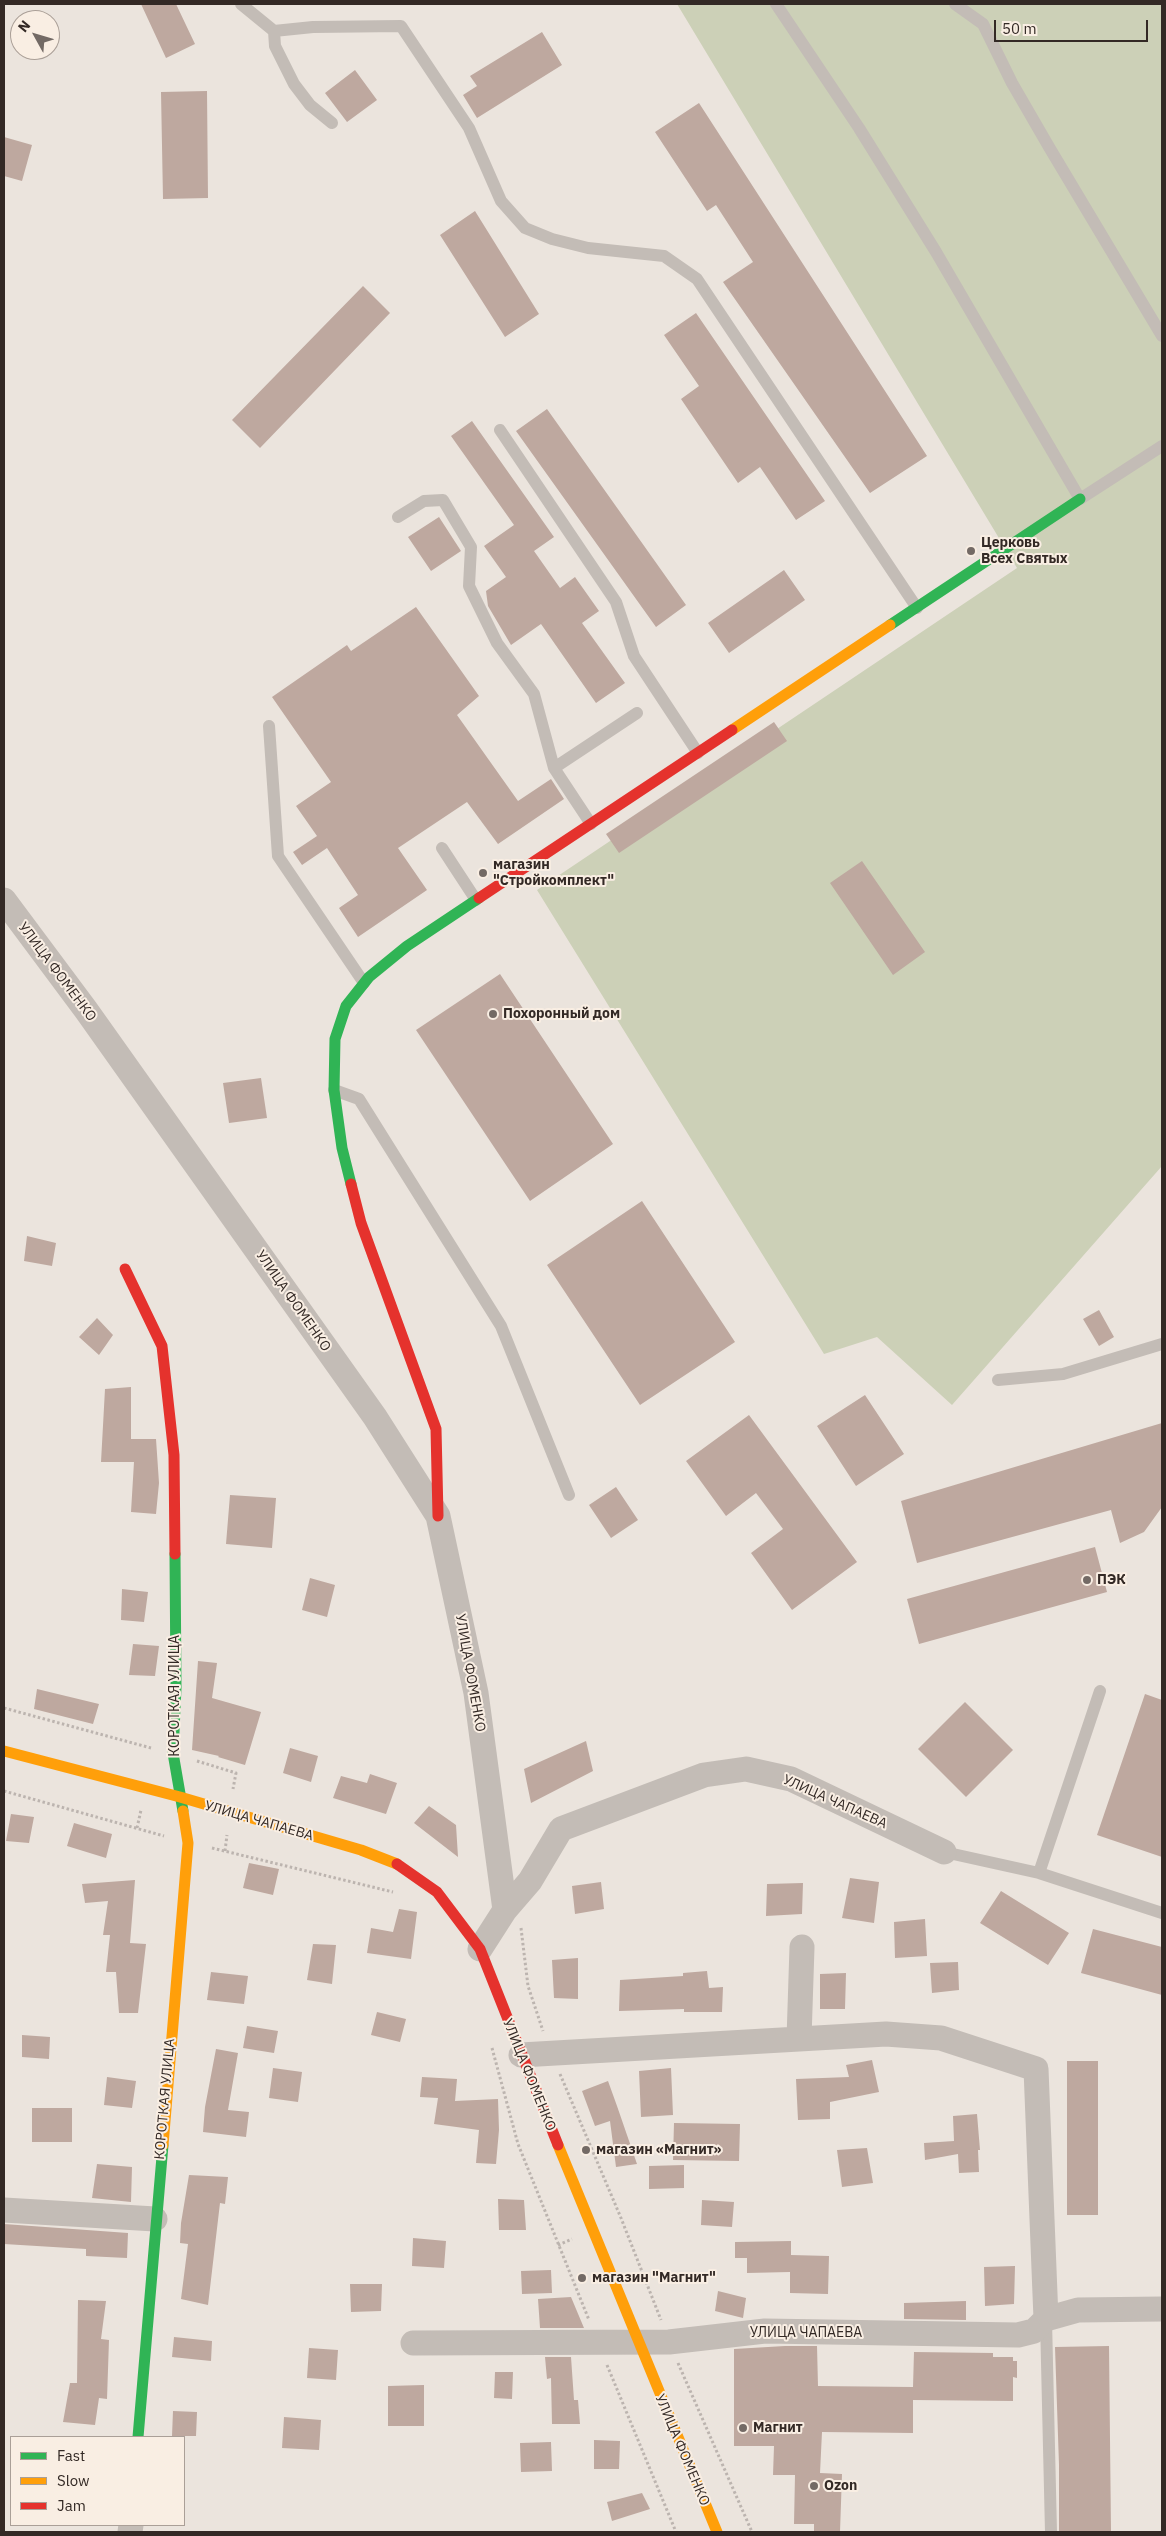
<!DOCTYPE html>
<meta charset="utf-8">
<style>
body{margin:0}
#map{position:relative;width:1166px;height:2536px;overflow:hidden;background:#ebe4dd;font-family:"IBM Plex Sans",sans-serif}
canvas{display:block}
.frame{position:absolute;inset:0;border:5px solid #332925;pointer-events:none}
.legend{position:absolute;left:10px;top:2436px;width:175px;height:90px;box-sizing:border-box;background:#f9eee3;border:1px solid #aa9f97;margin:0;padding:6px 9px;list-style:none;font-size:15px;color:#332925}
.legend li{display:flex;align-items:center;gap:10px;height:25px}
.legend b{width:25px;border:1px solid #aa9f97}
.north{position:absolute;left:10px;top:10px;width:50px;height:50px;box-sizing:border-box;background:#f9eee3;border:1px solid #aa9f97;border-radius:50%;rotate:309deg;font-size:14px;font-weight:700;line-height:20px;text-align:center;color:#332925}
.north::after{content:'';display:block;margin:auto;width:18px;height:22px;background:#736a65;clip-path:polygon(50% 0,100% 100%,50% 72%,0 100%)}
.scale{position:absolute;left:994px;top:20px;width:154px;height:22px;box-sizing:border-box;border:2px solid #332925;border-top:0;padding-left:6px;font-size:15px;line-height:18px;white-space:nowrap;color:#332925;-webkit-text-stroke:4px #f9eee3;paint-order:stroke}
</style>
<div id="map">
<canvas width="1166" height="2536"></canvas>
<div class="frame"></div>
<ul class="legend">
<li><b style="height:6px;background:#30b455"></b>Fast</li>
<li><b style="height:6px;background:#ff9f0a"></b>Slow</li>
<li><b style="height:6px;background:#e5322d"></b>Jam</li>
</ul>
<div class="north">N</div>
<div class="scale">50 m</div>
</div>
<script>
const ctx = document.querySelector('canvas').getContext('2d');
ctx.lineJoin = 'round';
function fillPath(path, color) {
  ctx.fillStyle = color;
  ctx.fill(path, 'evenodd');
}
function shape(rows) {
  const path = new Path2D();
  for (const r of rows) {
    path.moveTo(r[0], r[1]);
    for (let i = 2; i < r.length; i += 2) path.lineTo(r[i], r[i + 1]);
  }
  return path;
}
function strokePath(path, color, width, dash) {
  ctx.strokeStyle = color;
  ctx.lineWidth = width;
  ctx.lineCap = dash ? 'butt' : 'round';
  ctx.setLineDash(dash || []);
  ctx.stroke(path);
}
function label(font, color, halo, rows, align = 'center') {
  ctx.font = font + ' "IBM Plex Sans",sans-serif';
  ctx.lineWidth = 4;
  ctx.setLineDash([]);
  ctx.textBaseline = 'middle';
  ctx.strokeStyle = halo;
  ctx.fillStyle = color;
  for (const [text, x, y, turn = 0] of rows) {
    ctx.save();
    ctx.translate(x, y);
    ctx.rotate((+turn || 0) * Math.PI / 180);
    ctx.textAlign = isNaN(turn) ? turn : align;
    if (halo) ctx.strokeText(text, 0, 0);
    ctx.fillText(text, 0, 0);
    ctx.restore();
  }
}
const green = shape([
 [677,4,1162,4,1162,1166,952,1405,877,1337,824,1354,537,890,1017,568]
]);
const building = shape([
 [141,4,176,4,195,44,166,58],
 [542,32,562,65,477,118,463,95,477,86,470,76],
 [355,70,377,100,347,122,325,93],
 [207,91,208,198,163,199,161,92],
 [699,103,927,456,870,493,723,282,753,262,716,205,707,211,655,132],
 [4,137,32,145,22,181,4,176],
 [475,211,539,314,505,337,440,235],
 [363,286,390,313,260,448,232,420],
 [696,313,825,501,796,520,760,467,738,483,681,399,699,386,664,335],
 [547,409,686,605,656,627,516,431],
 [472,421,554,537,534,551,560,588,575,577,599,611,582,623,625,683,596,703,541,624,511,645,488,606,486,591,506,577,484,546,514,525,451,436],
 [439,517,461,551,431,571,408,537],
 [784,570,805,600,729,653,708,623],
 [416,607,479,696,457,715,518,801,551,779,564,799,498,844,467,802,398,848,427,890,358,937,339,908,358,895,327,848,302,865,293,852,317,836,296,806,331,782,272,697,347,645,351,651],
 [774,722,787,741,619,853,606,834],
 [862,861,925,952,893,975,830,883],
 [500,974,613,1144,530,1201,416,1030],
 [261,1078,267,1118,229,1123,223,1083],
 [642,1201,735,1342,640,1405,547,1265],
 [27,1236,56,1243,52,1266,24,1261],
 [1099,1310,1114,1337,1099,1346,1083,1319],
 [97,1318,113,1335,99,1355,79,1337],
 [131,1387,131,1439,156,1439,159,1483,156,1514,131,1512,134,1462,101,1462,105,1389],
 [865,1395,904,1454,856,1486,817,1426],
 [749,1415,857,1562,792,1610,751,1553,783,1529,756,1493,726,1516,686,1461],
 [1162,1423,1162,1507,1144,1532,1120,1543,1111,1510,917,1563,901,1501],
 [616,1487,638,1520,611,1538,589,1505],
 [230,1495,276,1498,272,1548,226,1544],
 [1095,1547,1107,1592,919,1644,907,1599],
 [310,1578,335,1585,327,1617,302,1610],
 [122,1589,148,1592,144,1622,121,1620],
 [133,1644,159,1646,155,1676,129,1675],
 [198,1661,217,1663,212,1698,261,1712,245,1765,218,1757,219,1756,192,1750],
 [37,1689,99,1704,93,1724,34,1709],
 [1145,1694,1162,1700,1162,1857,1097,1835],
 [965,1702,1013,1750,966,1797,918,1749],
 [586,1741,593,1771,531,1803,524,1769],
 [290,1748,318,1756,311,1782,283,1773],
 [370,1774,397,1783,386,1814,333,1798,341,1776,367,1783],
 [429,1806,456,1825,458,1857,414,1823],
 [11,1814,34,1817,29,1843,6,1841],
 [74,1823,112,1834,106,1858,67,1846],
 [249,1863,279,1869,273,1895,243,1888],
 [850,1878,879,1882,874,1923,842,1918],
 [135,1880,130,1943,146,1944,138,2013,119,2013,116,1972,106,1972,110,1935,103,1935,108,1901,85,1903,82,1884],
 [601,1882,604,1909,575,1914,572,1886],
 [803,1883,802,1914,766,1916,767,1884],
 [1001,1891,1069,1933,1048,1965,980,1923],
 [399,1909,417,1912,411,1959,367,1953,371,1928,393,1932],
 [925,1919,927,1956,895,1958,894,1922],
 [1093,1929,1162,1947,1162,1995,1081,1973],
 [313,1944,336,1945,332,1984,307,1980],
 [578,1958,578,1999,554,1998,552,1960],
 [958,1962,959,1990,932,1993,930,1963],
 [707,1971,709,1988,723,1987,722,2012,684,2012,684,2009,619,2011,620,1980,683,1976,683,1973],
 [211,1972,248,1976,244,2004,207,2000],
 [846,1973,845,2009,820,2009,820,1974],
 [377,2012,406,2019,400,2042,371,2035],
 [247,2026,278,2031,274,2053,243,2048],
 [22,2035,50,2037,49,2059,22,2057],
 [216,2049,238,2053,228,2110,249,2112,246,2137,203,2132,205,2107],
 [872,2060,879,2092,830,2102,830,2119,798,2120,796,2079,849,2077,846,2065],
 [1067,2061,1098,2061,1098,2215,1067,2215],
 [273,2068,302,2072,298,2102,269,2098],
 [671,2068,673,2115,641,2117,639,2071],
 [107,2077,136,2081,132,2108,104,2105],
 [422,2077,457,2079,455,2101,498,2099,499,2130,496,2164,476,2163,479,2130,434,2124,438,2098,420,2097],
 [608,2081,617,2106,637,2164,616,2167,610,2121,595,2126,582,2091],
 [32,2108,72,2108,72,2142,32,2142],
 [977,2114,980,2150,978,2150,979,2172,959,2173,958,2154,925,2160,924,2143,954,2141,953,2116],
 [674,2123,740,2124,739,2161,673,2160],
 [867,2148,873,2183,842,2187,837,2150],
 [97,2164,132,2167,131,2202,92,2198],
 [684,2165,684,2188,649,2189,649,2166],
 [189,2175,228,2177,225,2204,220,2203,208,2305,181,2299,188,2244,180,2243,181,2223],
 [498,2199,524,2200,526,2230,499,2230],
 [702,2200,734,2202,732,2227,701,2225],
 [4,2224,128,2233,127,2258,86,2256,86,2249,4,2244],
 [413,2238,446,2241,444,2268,412,2266],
 [791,2241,791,2255,829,2256,828,2294,790,2293,790,2272,747,2273,747,2258,735,2258,735,2242],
 [1015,2266,1014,2304,985,2306,984,2267],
 [551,2270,552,2293,522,2294,521,2271],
 [350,2284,382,2284,381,2311,351,2312],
 [718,2291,746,2298,743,2318,715,2311],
 [571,2297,584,2328,540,2328,538,2299],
 [78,2300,106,2301,101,2339,109,2340,107,2399,99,2398,95,2425,63,2422,70,2383,77,2383],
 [966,2301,966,2320,904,2319,904,2303],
 [174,2337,212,2341,211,2361,172,2357],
 [785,2346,817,2346,818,2386,913,2387,914,2352,993,2353,993,2357,1013,2357,1013,2361,1017,2361,1017,2378,1013,2377,1013,2401,913,2400,913,2433,822,2432,820,2473,842,2474,840,2532,814,2532,814,2524,794,2524,795,2475,773,2475,774,2446,734,2446,734,2349],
 [1109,2346,1111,2532,1059,2532,1059,2465,1055,2347],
 [309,2348,338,2350,336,2380,307,2378],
 [545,2357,571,2357,574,2400,578,2400,580,2424,552,2424,551,2378,547,2379],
 [495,2372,513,2372,512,2399,494,2398],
 [424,2385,424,2426,388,2426,388,2386],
 [173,2411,197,2412,196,2436,172,2436],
 [284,2417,321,2420,319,2450,282,2448],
 [594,2440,620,2441,619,2469,594,2469],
 [551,2442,552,2471,521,2472,520,2443],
 [642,2493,650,2509,612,2521,607,2502]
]);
const path = shape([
 [4,1708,151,1748],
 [197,1761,236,1773,233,1789],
 [4,1791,164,1836],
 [137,1828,141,1810],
 [212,1848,393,1892],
 [225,1851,227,1835],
 [521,1928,528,1986,543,2031],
 [492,2048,518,2144,589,2320],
 [560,2074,621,2218,661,2320],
 [558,2245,572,2239],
 [678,2363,752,2532],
 [607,2365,676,2532]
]);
const lane = shape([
 [241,4,274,31,313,27,401,26,469,128,501,201,525,228,552,239,588,248,664,256,697,279,917,608],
 [776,4,859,128,936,252,1080,499,1162,446],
 [955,4,983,24,1012,83,1049,147,1162,336],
 [274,31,275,46,294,84,310,105,332,123],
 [500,430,616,602,634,656,698,753],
 [398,517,424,501,443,500,471,547,469,586,497,643,534,694,554,768,591,824],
 [269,726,278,856,364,983],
 [554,768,637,713],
 [442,848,476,900],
 [334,1090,359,1099,501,1326,569,1495],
 [998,1380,1063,1374,1162,1344],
 [944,1852,1039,1873,1162,1913],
 [1039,1873,1100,1691],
 [1046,2320,1051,2532]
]);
const street = shape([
 [4,900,86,1010,375,1417,438,1516,476,1693,505,1910,480,1949],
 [505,1910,530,1881,561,1829,704,1775,746,1769,791,1779,944,1852],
 [799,2039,802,1947],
 [521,2055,886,2034,941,2038,1036,2069,1046,2319],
 [4,2210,155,2219],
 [413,2343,669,2342,765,2331,1018,2335,1034,2331,1046,2319,1078,2310,1162,2309],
 [130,2532,131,2525]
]);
const fast = shape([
 [890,625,1080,499],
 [351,1184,342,1148,334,1090,335,1039,346,1006,369,977,407,946,479,898],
 [175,1554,176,1688,173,1753,183,1811],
 [138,2437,163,2145]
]);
const slow = shape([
 [732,730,890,625],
 [4,1751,180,1797,361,1850,397,1864],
 [163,2145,188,1843,183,1811],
 [558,2145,717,2532]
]);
const jam = shape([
 [479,898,732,730],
 [351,1184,361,1223,436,1429,438,1516],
 [125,1269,162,1346,174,1455,175,1554],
 [397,1864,437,1892,480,1949,558,2145]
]);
const markers = [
 [971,551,5,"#736a65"],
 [483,873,5,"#736a65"],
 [493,1014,5,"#736a65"],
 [1087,1580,5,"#736a65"],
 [586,2150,5,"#736a65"],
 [582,2278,5,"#736a65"],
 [743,2428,5,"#736a65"],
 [814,2486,5,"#736a65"]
];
const poiNames = [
 ["Церковь",981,543],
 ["Всех Святых",981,559],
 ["магазин",493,865],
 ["\"Стройкомплект\"",493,881],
 ["Похоронный дом",503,1014],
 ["ПЭК",1097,1580],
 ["магазин «Магнит»",596,2150],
 ["магазин \"Магнит\"",592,2278],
 ["Магнит",753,2428],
 ["Ozon",824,2486]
];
const streetNames = [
 ["УЛИЦА ФОМЕНКО",57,972,53],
 ["УЛИЦА ФОМЕНКО",293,1301,55],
 ["УЛИЦА ФОМЕНКО",470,1673,80],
 ["КОРОТКАЯ УЛИЦА",175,1696,-90],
 ["УЛИЦА ЧАПАЕВА",835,1802,24],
 ["УЛИЦА ЧАПАЕВА",259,1821,16],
 ["УЛИЦА ФОМЕНКО",529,2075,68],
 ["КОРОТКАЯ УЛИЦА",165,2099,-85],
 ["УЛИЦА ЧАПАЕВА",806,2333],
 ["УЛИЦА ФОМЕНКО",682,2450,67]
];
fillPath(green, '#ccd0b7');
fillPath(building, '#bea89f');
strokePath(path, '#bcb4af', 3, [2.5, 2.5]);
strokePath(lane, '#c3bcb6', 12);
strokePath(street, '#c3bcb6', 25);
strokePath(fast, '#30b455', 11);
strokePath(slow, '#ff9f0a', 11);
strokePath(jam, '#e5322d', 11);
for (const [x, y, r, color] of markers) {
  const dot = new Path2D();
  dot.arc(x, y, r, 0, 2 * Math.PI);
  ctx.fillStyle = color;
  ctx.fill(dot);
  strokePath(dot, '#f9eee3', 2);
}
label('bold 14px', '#332925', '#f9eee3', poiNames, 'left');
label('14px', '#332925', '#f9eee3', streetNames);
</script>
